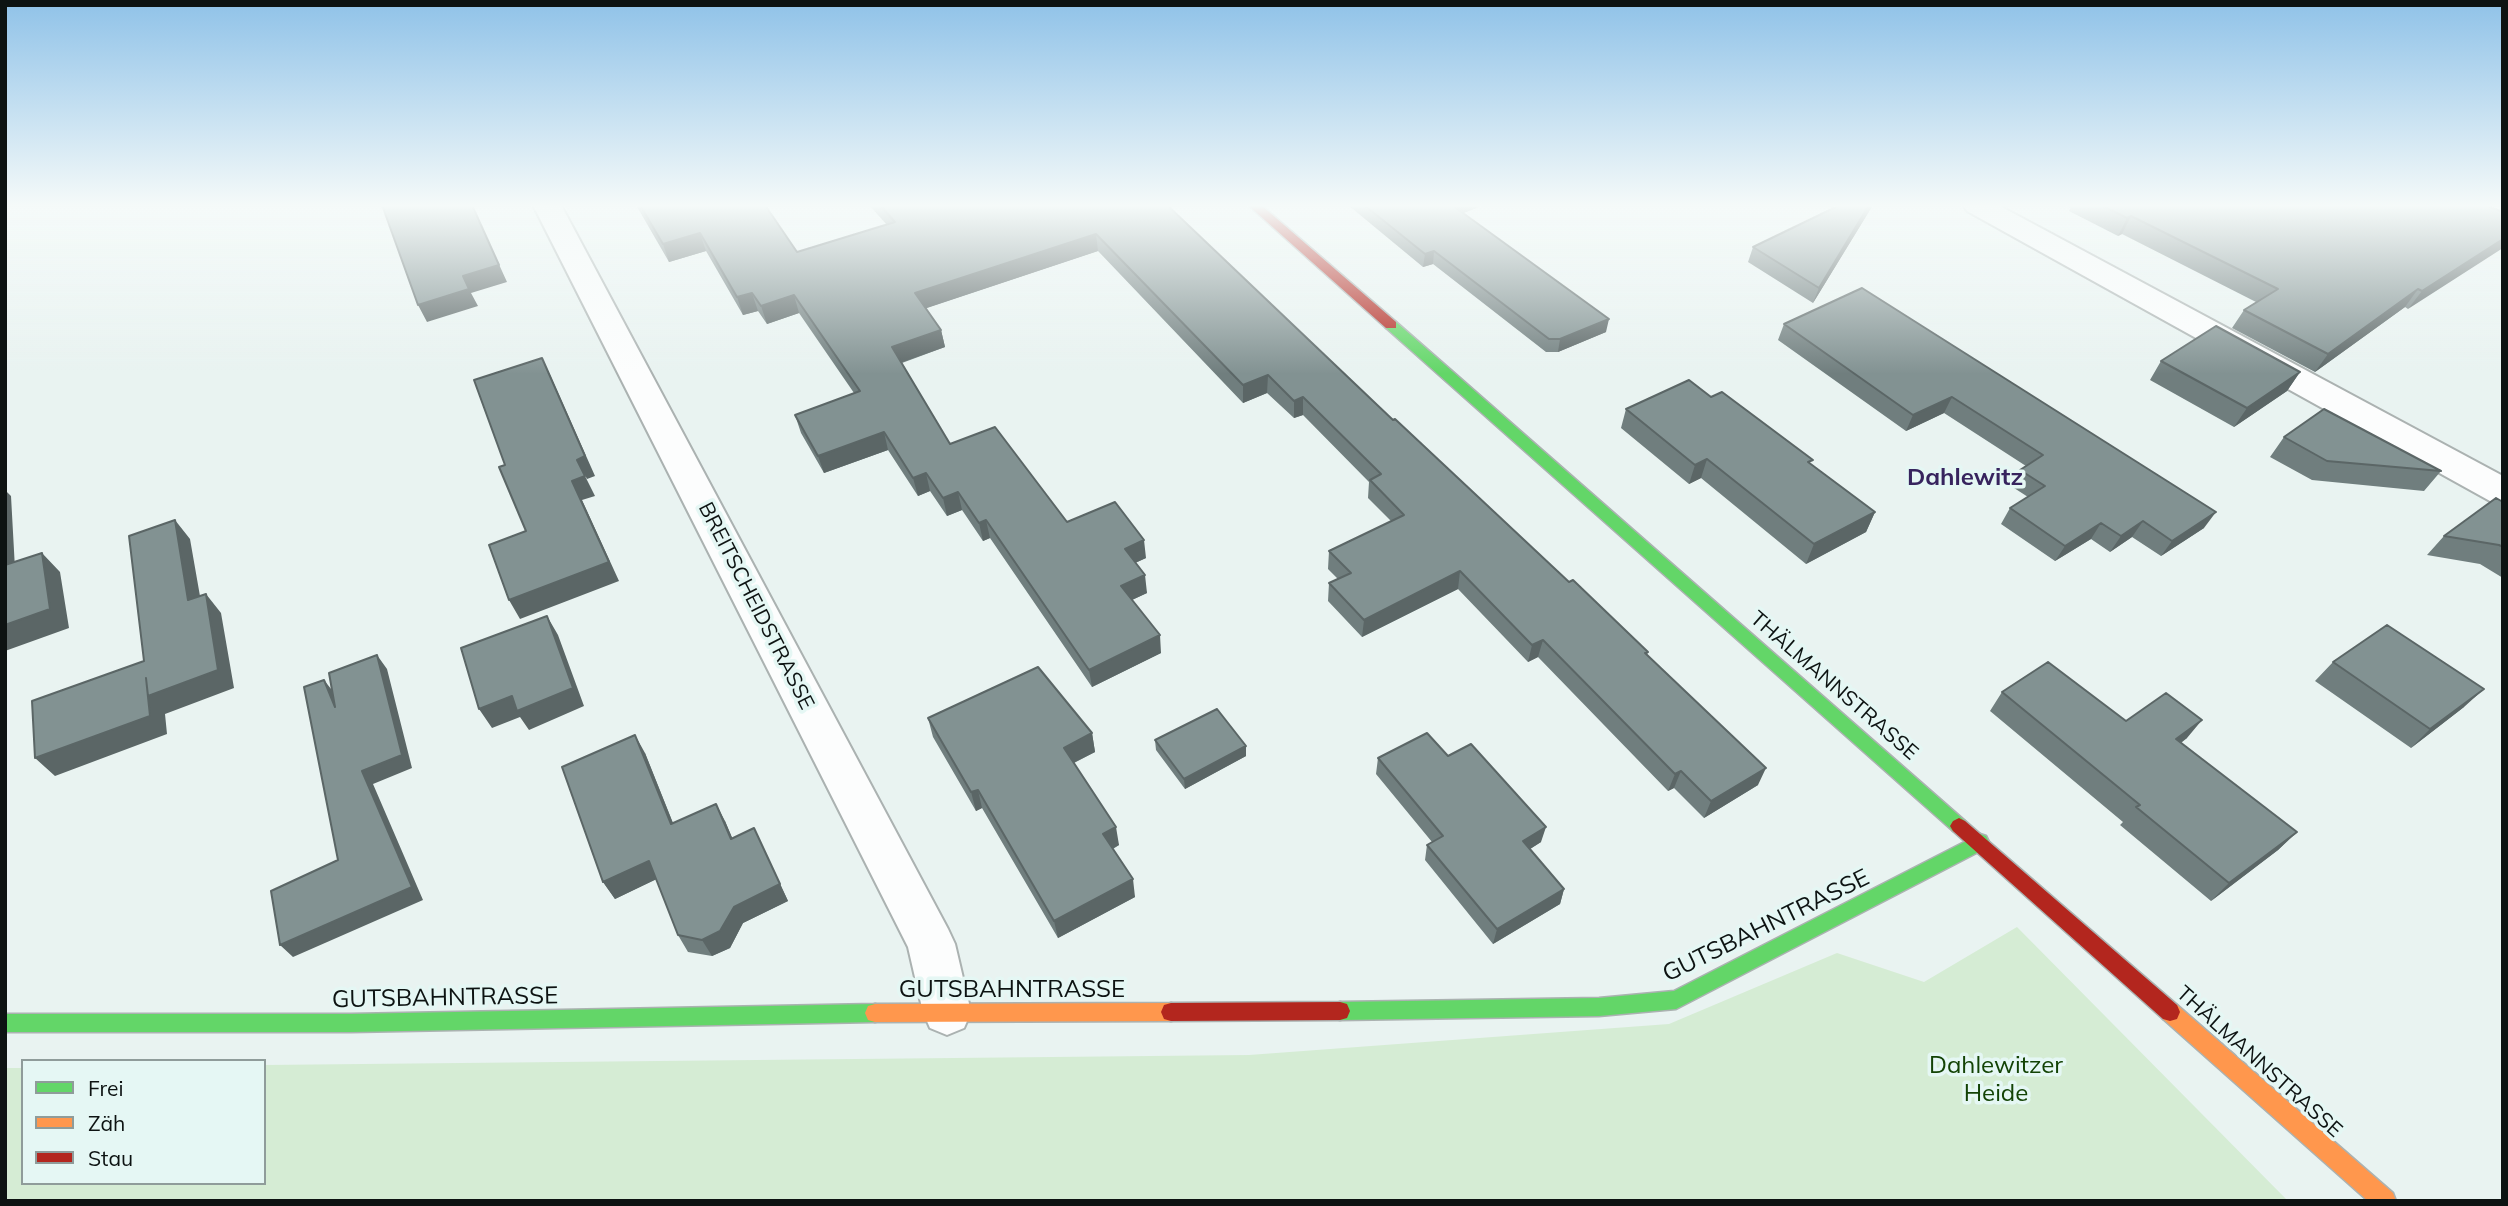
<!DOCTYPE html>
<meta charset="utf-8">
<style>
body{margin:0}
#map{position:relative;width:2508px;height:1206px;overflow:hidden;background:#e9f3f1;font-family:Mulish,sans-serif}
canvas{display:block}
.frame{position:absolute;inset:0;border:7px solid #0d1312;pointer-events:none}
.legend{position:absolute;left:21px;top:1059px;width:245px;height:126px;box-sizing:border-box;background:#e5f7f4;border:2px solid #8f9c9a;margin:0;padding:9px 12px;list-style:none;font-size:21px;color:#0d1312}
.legend li{display:flex;align-items:center;gap:14px;height:35px}
.legend b{width:35px;border:2px solid #8f9c9a}
</style>
<div id="map">
<canvas width="2508" height="1206"></canvas>
<div class="frame"></div>
<ul class="legend">
<li><b style="height:9px;background:#63d668"></b>Frei</li>
<li><b style="height:9px;background:#ff974d"></b>Zäh</li>
<li><b style="height:9px;background:#b3261e"></b>Stau</li>
</ul>
</div>
<script>
const ctx = document.querySelector('canvas').getContext('2d');
ctx.lineJoin = 'round';
function fillPath(path, color) {
  ctx.fillStyle = color;
  ctx.fill(path, 'evenodd');
}
function shape(rows) {
  const path = new Path2D();
  for (const r of rows) {
    path.moveTo(r[0], r[1]);
    for (let i = 2; i < r.length; i += 2) path.lineTo(r[i], r[i + 1]);
  }
  return path;
}
function strokePath(path, color, width, dash) {
  ctx.strokeStyle = color;
  ctx.lineWidth = width;
  ctx.lineCap = dash ? 'butt' : 'round';
  ctx.setLineDash(dash || []);
  ctx.stroke(path);
}
function label(font, color, halo, rows, align = 'center') {
  ctx.font = font + ' Mulish,sans-serif';
  ctx.lineWidth = 7;
  ctx.setLineDash([]);
  ctx.textBaseline = 'middle';
  ctx.strokeStyle = halo;
  ctx.fillStyle = color;
  for (const [text, x, y, turn = 0] of rows) {
    ctx.save();
    ctx.translate(x, y);
    ctx.rotate((+turn || 0) * Math.PI / 180);
    ctx.textAlign = isNaN(turn) ? turn : align;
    if (halo) ctx.strokeText(text, 0, 0);
    ctx.fillText(text, 0, 0);
    ctx.restore();
  }
}
const green = shape([
 [2017,927,2288,1201,5,1201,5,1068,23,1068,23,1183,264,1183,264,1065,1249,1055,1669,1024,1837,953,1924,982]
]);
const street = shape([
 [533,205,561,205,948,929,955,944,971,1012,964,1028,947,1035,930,1028,923,1012,908,947,533,205],
 [1963,205,1998,205,2503,476,2503,504,2490,501,1967,211,1963,205]
]);
const fast = shape([
 [1391,321,1396,322,1965,821,1968,826,1965,831,1959,834,1953,831,1386,328,1386,322,1391,321],
 [1980,834,1986,836,1989,842,1986,848,1676,1009,1599,1016,1340,1020,1333,1018,1330,1011,1333,1004,1340,1002,1599,998,1674,991,1980,834],
 [875,1004,882,1006,885,1013,882,1020,875,1022,351,1032,5,1032,5,1014,351,1014,875,1004]
]);
const slow = shape([
 [1171,1003,1178,1005,1181,1012,1178,1019,1171,1021,875,1022,868,1020,865,1013,868,1006,875,1004,1171,1003],
 [2170,1003,2177,1005,2393,1193,2396,1201,2368,1201,2163,1019,2160,1012,2163,1005,2170,1003]
]);
const jam = shape([
 [1248,205,1261,205,1396,322,1396,328,1386,328,1248,205],
 [1959,818,1965,821,2177,1005,2180,1012,2177,1019,2170,1021,2163,1019,1953,831,1950,826,1953,821,1959,818],
 [1340,1002,1347,1004,1350,1011,1347,1018,1340,1020,1171,1021,1164,1019,1161,1012,1164,1005,1171,1003,1340,1002]
]);
const wall = shape([
 [636,205,765,205,797,252,887,225,869,205,1167,205,1393,420,1569,582,1648,652,1647,655,1758,785,1704,818,1674,788,1668,791,1538,657,1528,662,1458,589,1362,637,1328,601,1329,583,1338,579,1328,569,1329,551,1391,521,1368,498,1369,482,1303,415,1294,418,1267,393,1243,403,1098,251,926,308,941,330,945,347,902,363,950,444,1067,522,1146,558,1135,563,1147,593,1132,600,1161,653,1092,687,990,538,983,541,962,510,947,516,930,491,918,496,888,450,824,473,801,433,795,415,854,393,799,313,767,324,758,311,743,315,706,251,669,262],
 [1348,205,1484,205,1463,213,1606,332,1558,352,1546,352,1433,264,1423,267],
 [1873,205,1813,303,1748,262,1753,247],
 [2064,205,2486,205,2503,212,2408,309,2405,307,2315,372,2232,328,2244,310,2256,302,2122,234,2118,236,2069,211,2070,208],
 [1862,288,2204,528,2161,556,2132,537,2110,552,2091,539,2055,561,2001,524,2010,508,2028,497,2011,486,2020,470,2026,466,1944,413,1906,431,1778,340,1784,324],
 [2161,361,2300,372,2287,391,2234,427,2150,380],
 [1711,397,1811,464,1875,512,1866,532,1806,564,1701,478,1689,484,1621,428,1626,409],
 [2284,437,2441,471,2424,491,2312,480,2270,457],
 [2503,502,2503,578,2480,564,2427,555,2444,536],
 [2333,662,2464,707,2411,748,2315,681],
 [2002,692,2126,721,2187,738,2181,743,2297,832,2278,850,2211,901,2120,825,2123,822,1990,711],
 [928,718,1092,733,1095,752,1074,763,1119,845,1113,849,1135,897,1058,938,982,808,976,811,933,737],
 [1155,740,1246,746,1246,756,1185,789,1156,750],
 [645,753,673,823,725,821,732,838,762,845,788,901,743,923,730,948,712,956,688,952,678,935,656,879,615,899,603,882],
 [1448,756,1541,842,1530,849,1564,889,1560,904,1493,944,1425,860,1427,845,1432,842,1376,774,1378,758]
]);
const shadedWall = shape([
 [472,205,507,282,471,293,478,306,427,322,418,305,463,276],
 [1452,205,1484,205,1451,218],
 [1869,205,1873,205,1813,303,1819,288],
 [2131,216,2122,234,2118,236,2127,218],
 [700,233,706,251,669,262,663,244],
 [1096,234,1098,251,918,311,915,293],
 [2503,239,2503,248,2408,309,2422,291],
 [1434,251,1433,264,1423,267,1425,254],
 [5,267,6,324,5,325],
 [2418,289,2405,307,2315,372,2328,354],
 [752,293,758,311,743,315,737,297],
 [794,295,799,313,767,324,761,306],
 [1609,319,1606,332,1558,352,1560,339],
 [941,330,945,347,897,364,892,347],
 [542,358,551,377,595,476,587,479,577,460],
 [2300,372,2287,391,2234,427,2247,408],
 [1268,375,1267,393,1243,403,1243,385],
 [1303,397,1303,415,1294,418,1294,401],
 [1952,397,1944,413,1906,431,1913,415],
 [884,432,888,450,824,473,818,456],
 [1707,459,1701,478,1689,484,1695,465],
 [926,473,930,491,918,496,913,478],
 [585,476,595,496,582,500,619,581,520,619,509,600,572,481],
 [5,490,11,496,16,587,5,576],
 [958,492,962,510,947,516,943,498],
 [1875,512,1866,532,1806,564,1814,544],
 [2216,512,2204,528,2161,556,2172,541],
 [175,520,190,539,204,619,188,600],
 [986,520,990,538,983,541,979,523],
 [2143,521,2132,537,2110,552,2121,536],
 [2101,523,2091,539,2055,561,2065,546],
 [1144,540,1146,558,1126,567,1125,549],
 [42,553,60,572,69,628,5,651,5,625],
 [1460,571,1458,589,1362,637,1364,620],
 [1145,575,1147,593,1123,604,1121,586],
 [206,594,221,613,234,688,165,714,167,734,55,776,35,758,146,678],
 [547,616,558,635,584,706,529,730,520,717,492,728,479,709,512,696],
 [1160,635,1161,653,1092,687,1089,670],
 [1543,640,1538,657,1528,662,1532,645],
 [377,655,387,669,412,768,373,784,423,900,293,957,280,945,412,887,362,771],
 [324,680,335,694,335,707],
 [2484,689,2464,707,2411,748,2430,729],
 [2202,720,2187,738,2160,757,2176,739],
 [1092,733,1095,752,1067,766,1064,748],
 [635,735,645,753,680,841,671,824],
 [1246,746,1246,756,1185,789,1184,779],
 [1766,768,1758,785,1704,818,1711,801],
 [1681,771,1674,788,1668,791,1675,774],
 [978,790,982,808,976,811,971,792],
 [716,804,725,821,740,856,731,839],
 [1116,827,1119,845,1106,852,1103,834],
 [1546,827,1541,842,1519,856,1523,841],
 [2297,832,2278,850,2211,901,2229,883],
 [762,845,788,901,743,923,730,948,712,956,702,940],
 [649,861,659,878,615,899,603,882],
 [1133,879,1135,897,1058,938,1054,921],
 [1564,889,1560,904,1493,944,1497,929]
]);
const building = shape([
 [382,205,472,205,499,265,463,276,469,289,418,305,382,205],
 [640,205,765,205,797,252,895,222,880,205,1167,205,1393,420,1395,419,1569,582,1573,580,1648,652,1645,653,1766,768,1711,801,1681,771,1675,774,1543,640,1532,645,1460,571,1364,620,1329,583,1351,573,1329,551,1404,515,1370,480,1381,474,1303,397,1294,401,1268,375,1243,385,1096,234,915,293,941,330,892,347,950,444,995,427,1067,522,1115,502,1144,540,1125,549,1145,575,1121,586,1160,635,1089,670,986,520,979,523,958,492,943,498,926,473,913,478,884,432,818,456,795,415,860,391,794,295,761,306,752,293,737,297,700,233,663,244,640,205],
 [1364,205,1452,205,1609,319,1560,339,1549,339,1434,251,1425,254,1364,205],
 [1840,205,1869,205,1819,288,1753,247,1840,205],
 [2101,205,2485,205,2503,212,2503,239,2422,291,2418,289,2328,354,2244,310,2278,289,2131,216,2127,218,2101,205],
 [1862,288,2216,512,2172,541,2143,521,2121,536,2101,523,2065,546,2010,508,2045,486,2020,470,2043,455,1952,397,1913,415,1784,324,1862,288],
 [2216,326,2300,372,2247,408,2161,361,2216,326],
 [542,358,585,456,577,460,585,476,572,481,609,562,509,600,489,545,526,531,499,467,505,465,474,380,542,358],
 [1689,380,1711,397,1722,392,1813,460,1808,462,1875,512,1814,544,1707,459,1695,465,1626,409,1689,380],
 [2324,409,2441,471,2327,461,2284,437,2324,409],
 [2496,498,2503,502,2503,547,2499,545,2444,536,2496,498],
 [175,520,188,600,206,594,218,670,148,696,146,678,150,716,35,758,32,701,144,661,129,536,175,520],
 [42,553,50,609,5,625,5,565,42,553],
 [547,616,573,688,517,711,512,696,479,709,461,648,547,616],
 [2387,625,2484,689,2430,729,2333,662,2387,625],
 [377,655,402,755,362,771,412,887,280,945,271,891,338,860,304,687,324,680,335,707,329,673,377,655],
 [2048,662,2126,721,2166,693,2202,720,2176,739,2297,832,2229,883,2136,807,2140,805,2002,692,2048,662],
 [1038,667,1092,733,1064,748,1116,827,1103,834,1133,879,1054,921,978,790,971,792,928,718,1038,667],
 [1217,709,1246,746,1184,779,1155,740,1217,709],
 [1427,733,1448,756,1471,744,1546,827,1523,841,1564,889,1497,929,1427,845,1443,836,1378,758,1427,733],
 [635,735,671,824,716,804,731,839,754,828,780,884,734,907,720,931,702,940,678,935,649,861,603,882,562,767,635,735]
]);
const streetNames = [
 ["BREITSCHEIDSTRASSE",756,606,63],
 ["THÄLMANNSTRASSE",1834,686,41],
 ["THÄLMANNSTRASSE",2259,1062,42]
];
const quarterNames = [
 ["Dahlewitz",1965,478]
];
const nearStreetnames = [
 ["GUTSBAHNTRASSE",1766,926,-26],
 ["GUTSBAHNTRASSE",1012,990],
 ["GUTSBAHNTRASSE",445,998,-1]
];
const nearParknames = [
 ["Dahlewitzer",1996,1066],
 ["Heide",1996,1094]
];
fillPath(green, '#d5ecd4');
strokePath(street, '#abb2b1', 4);
strokePath(fast, '#abb2b1', 3);
strokePath(slow, '#abb2b1', 3);
strokePath(jam, '#abb2b1', 3);
fillPath(street, '#fcfdfd');
fillPath(fast, '#63d668');
fillPath(slow, '#ff974d');
fillPath(jam, '#b3261e');
fillPath(wall, '#707e7e');
fillPath(shadedWall, '#5b6666');
fillPath(building, '#829292');
strokePath(building, '#5b6666', 2);
const sky = ctx.createLinearGradient(0, 0, 0, 374);
sky.addColorStop(0, '#8fc2e8');
sky.addColorStop(0.55, '#f5faf9');
sky.addColorStop(1, '#f5faf900');
ctx.fillStyle = sky;
ctx.fillRect(0, 0, 2508, 374);
label('21px', '#0d1312', '#e5f7f4', streetNames);
label('bold 24px', '#37245e', '#e5f7f4', quarterNames);
label('24px', '#0d1312', '#e5f7f4', nearStreetnames);
label('24px', '#134305', '#e5f7f4', nearParknames);
</script>
